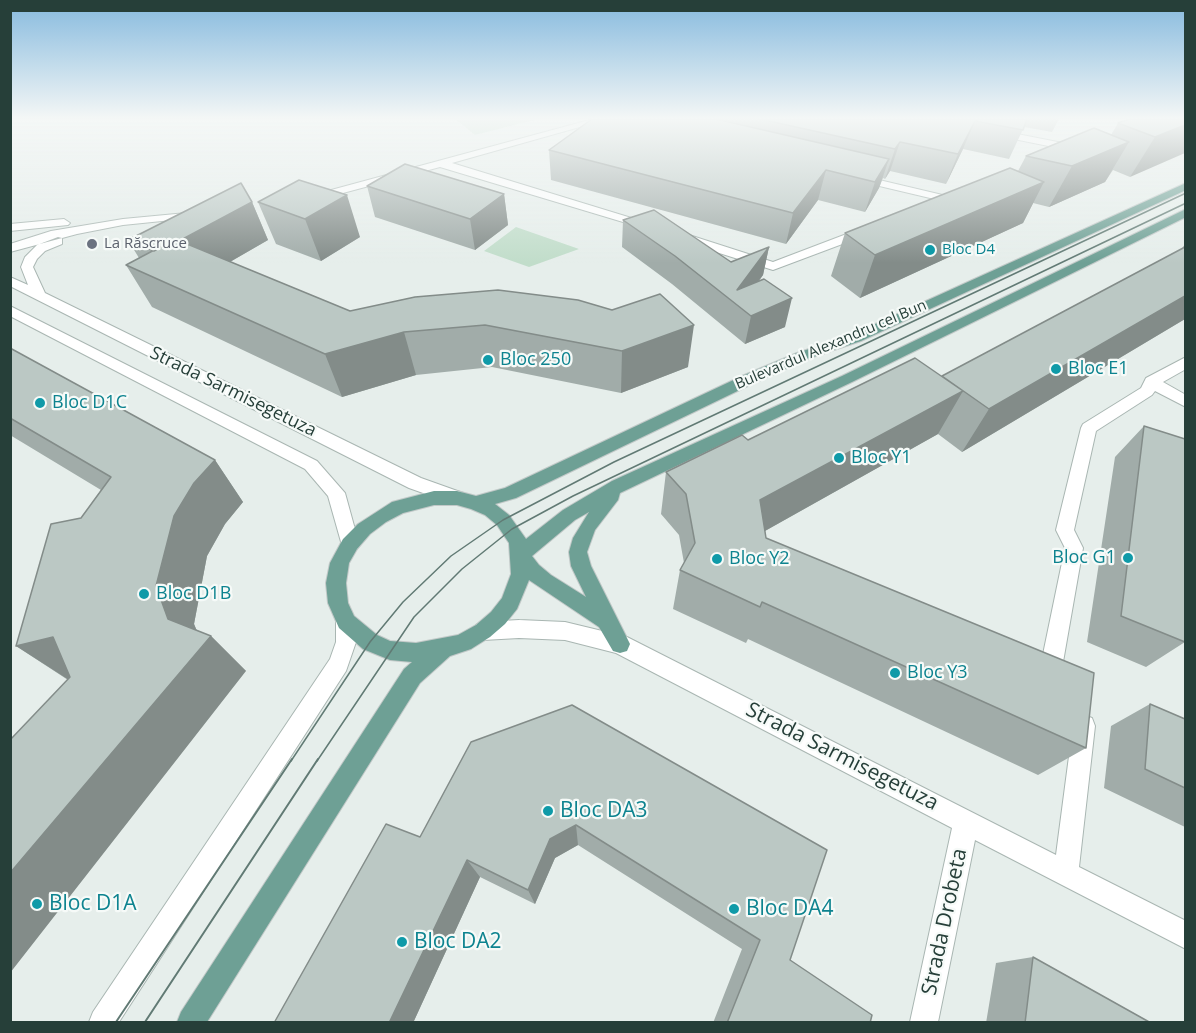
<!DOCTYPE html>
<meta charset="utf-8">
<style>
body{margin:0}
#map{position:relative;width:1196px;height:1033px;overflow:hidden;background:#e6eeeb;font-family:"Open Sans",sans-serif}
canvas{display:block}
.frame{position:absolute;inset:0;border:12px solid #263f39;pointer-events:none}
</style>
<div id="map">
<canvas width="1196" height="1033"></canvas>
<div class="frame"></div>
</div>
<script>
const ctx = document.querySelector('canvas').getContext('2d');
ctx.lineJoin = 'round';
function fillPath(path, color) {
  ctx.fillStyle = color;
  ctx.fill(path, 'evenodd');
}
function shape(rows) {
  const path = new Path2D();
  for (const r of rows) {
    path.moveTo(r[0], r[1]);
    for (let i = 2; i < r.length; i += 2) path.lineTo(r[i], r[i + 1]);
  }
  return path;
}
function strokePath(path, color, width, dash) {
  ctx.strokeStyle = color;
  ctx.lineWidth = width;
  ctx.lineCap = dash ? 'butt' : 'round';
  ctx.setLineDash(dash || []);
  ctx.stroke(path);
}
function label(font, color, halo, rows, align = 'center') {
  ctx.font = font + ' "Open Sans",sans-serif';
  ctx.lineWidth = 4.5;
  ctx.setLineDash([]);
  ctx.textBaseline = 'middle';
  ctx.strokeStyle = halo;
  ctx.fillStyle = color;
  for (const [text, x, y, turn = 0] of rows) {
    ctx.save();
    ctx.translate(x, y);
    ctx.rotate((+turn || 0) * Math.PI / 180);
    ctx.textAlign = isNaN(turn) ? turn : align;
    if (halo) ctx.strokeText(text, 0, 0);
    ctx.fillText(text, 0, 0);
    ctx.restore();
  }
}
const green = shape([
 [455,119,538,119,475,135],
 [516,227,579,249,529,267,484,251]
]);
const minor = shape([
 [593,119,608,119,452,163,651,224,651,228,643,228,440,167,313,201,307,198,309,196,593,119],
 [997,130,1078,146,1083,149,1078,152,994,135,992,133,997,130],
 [858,175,951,197,953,199,947,202,854,180,853,178,858,175],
 [197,212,203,215,201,217,123,225,77,234,10,252,10,244,51,231,123,219,197,212],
 [64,219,70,223,68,225,10,231,10,224,64,219],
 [865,227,871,231,869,234,773,270,678,240,676,237,682,233,686,234,773,262,865,227],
 [58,237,62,238,62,244,45,251,37,259,33,267,45,293,421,478,463,493,466,498,463,503,457,505,409,488,10,286,10,277,28,285,21,267,25,257,37,245,58,237],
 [10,306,317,461,345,493,359,544,357,549,350,552,343,549,328,496,305,469,10,316,10,306],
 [1186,357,1186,369,1163,382,1186,395,1186,407,1155,391,1152,395,1096,431,1074,530,1083,548,1063,662,1071,676,1068,683,1060,686,1052,683,1041,664,1065,548,1056,530,1081,428,1083,424,1141,388,1146,378,1186,357],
 [346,613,353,616,356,622,356,642,346,671,119,1022,89,1022,93,1012,330,659,336,642,336,622,339,616,346,613],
 [519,620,565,622,627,637,1056,855,1073,726,1076,718,1084,715,1092,718,1095,726,1079,867,1186,921,1186,949,975,840,938,1022,910,1022,952,828,616,653,565,640,519,638,483,640,476,637,473,631,476,625,483,622,519,620]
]);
const major = shape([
 [1186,183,1186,190,861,341,807,359,752,384,516,498,495,504,509,515,526,539,563,510,612,481,842,376,1186,209,1186,217,852,382,620,493,618,500,595,530,587,552,591,566,630,644,627,651,620,653,613,651,599,627,529,580,517,609,505,624,490,637,471,649,450,656,420,683,207,1022,177,1022,181,1012,404,669,412,662,390,660,363,649,339,628,328,603,326,583,330,563,343,539,358,524,392,502,434,491,457,491,476,496,505,488,742,376,797,353,851,335,1186,183],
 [434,505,457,505,471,509,485,515,497,525,509,543,511,574,502,598,491,612,476,625,458,635,416,643,390,641,377,635,354,616,348,603,346,583,349,563,357,549,370,534,386,522,403,513,434,505],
 [589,512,573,538,569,552,571,566,586,597,551,575,539,565,532,556,575,520,589,512]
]);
const tramFar1 = shape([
 [291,761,370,642,403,602,451,556,503,520,614,462,1186,193],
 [317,761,414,617,462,569,512,529,573,496,1184,204]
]);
const tram = shape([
 [116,1022,292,759],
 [145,1022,318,759]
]);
const wall = shape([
 [592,119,1059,119,1052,132,1024,127,1009,159,963,149,946,184,890,171,885,179,883,178,879,188,865,212,818,200,786,244,551,180,549,150],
 [1185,119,1130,177,1113,170,1105,182,1049,207,1033,203,1023,223,860,298,831,276,845,233,1018,171,1026,156,1111,135,1118,123],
 [367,186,504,194,508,225,475,250,375,217],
 [252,202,268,240,230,262,350,311,415,297,688,367,621,393,492,367,416,375,342,397,152,307,126,265,139,258,128,240],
 [258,202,360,237,321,261,276,244],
 [623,220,731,262,769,247,763,275,759,281,785,327,745,344,672,284,622,247],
 [1185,244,1185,319,962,452,938,434,765,531,766,538,1086,748,1038,775,748,639,746,643,673,609,680,570,684,563,679,535,661,514,666,472,748,440,942,376,1181,250],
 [10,348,215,460,243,502,225,524,207,556,194,624,197,631,211,636,246,671,68,680,16,646,81,518,101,490,10,435],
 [1144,426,1185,642,1146,667,1087,642,1115,457],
 [1150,704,1185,719,1185,827,1104,788,1111,726],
 [471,742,790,960,870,1023,713,1023,742,949,578,845,555,858,535,904,480,877,413,1023,274,1023,420,837],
 [1033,957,1151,1023,986,1023,996,963]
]);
const shadedWall = shape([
 [975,121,963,149,946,184,958,154],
 [1185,125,1185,153,1130,177,1155,137],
 [900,142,890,171,885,179,895,149],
 [1129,142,1105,182,1049,207,1072,166],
 [889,159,879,188,865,212,875,182],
 [826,170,818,200,786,244,793,213],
 [1044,182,1023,223,860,298,875,255],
 [504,194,508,225,475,250,470,219],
 [347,195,360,237,321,261,305,219],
 [252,202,268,240,181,290,157,252],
 [769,247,763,275,739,307,737,290],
 [1185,296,1185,319,962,452,989,409],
 [792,298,785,327,745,344,751,316],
 [694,325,688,367,621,393,622,351],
 [404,332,416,375,342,397,325,354],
 [963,391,938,434,747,541,760,500],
 [215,460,243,502,225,524,207,556,194,624,203,646,211,636,246,671,10,973,10,873,168,619,156,586,174,516,194,483],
 [53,637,102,672,69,680,16,646],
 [576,825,578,845,555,858,535,904,528,890,550,839],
 [467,860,480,877,413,1023,389,1023]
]);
const building = shape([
 [592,119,716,119,889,159,875,182,826,170,793,213,549,150,592,119],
 [760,119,1027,119,1023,130,975,121,958,154,900,142,895,149,760,119],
 [1129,119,1185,119,1185,125,1155,137,1118,123,1129,119],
 [1094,128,1129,142,1072,166,1026,156,1094,128],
 [405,164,504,194,470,219,367,186,405,164],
 [1010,168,1044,182,875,255,845,233,1010,168],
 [299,180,347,195,305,219,258,202,299,180],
 [241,183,252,202,179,241,175,239,154,251,128,240,241,183],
 [654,210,731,262,769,247,737,290,764,279,792,298,751,316,675,256,623,220,654,210],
 [175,239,350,311,415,297,498,290,578,300,612,310,660,294,694,325,622,351,485,325,404,332,325,354,126,265,175,239],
 [1185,247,1185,296,989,409,942,376,1185,247],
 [10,348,215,460,194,483,174,516,156,586,168,619,211,636,10,873,10,740,70,677,53,637,16,646,51,524,81,518,111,477,10,418,10,348],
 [915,358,963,391,760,500,766,538,1094,673,1086,748,762,602,760,607,680,570,695,543,686,494,666,472,742,435,748,440,915,358],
 [1144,426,1185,439,1185,642,1121,616,1144,426],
 [1150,704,1185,719,1185,788,1145,769,1150,704],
 [572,705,827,850,790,960,872,1015,870,1023,727,1023,760,940,576,825,550,839,528,890,467,860,389,1023,274,1023,386,824,420,837,471,742,572,705],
 [1033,957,1151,1023,1025,1023,1033,957]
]);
const markers = [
 [92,244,6,"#6b7280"],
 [930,250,6,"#0f9aa8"],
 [488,360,6,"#0f9aa8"],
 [1056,369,6,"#0f9aa8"],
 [40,403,6,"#0f9aa8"],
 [839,458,6,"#0f9aa8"],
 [1128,558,6,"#0f9aa8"],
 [717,559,6,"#0f9aa8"],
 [144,594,6,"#0f9aa8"],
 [895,673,6,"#0f9aa8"],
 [548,811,6,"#0f9aa8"],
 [37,904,6,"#0f9aa8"],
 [734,909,6,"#0f9aa8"],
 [402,942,6,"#0f9aa8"]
];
const farWorshipnames = [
 ["La Răscruce",104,244]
];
const farCulturenames = [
 ["Bloc D4",942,250]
];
const farStreetnames = [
 ["Bulevardul Alexandru cel Bun",831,345,-23]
];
const cultureNames = [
 ["Bloc 250",500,360],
 ["Bloc E1",1068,369],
 ["Bloc D1C",52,403],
 ["Bloc Y1",851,458],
 ["Bloc G1",1116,558,"right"],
 ["Bloc Y2",729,559],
 ["Bloc D1B",156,594],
 ["Bloc Y3",907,673]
];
const streetNames = [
 ["Strada Sarmisegetuza",233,392,26]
];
const nearStreetnames = [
 ["Strada Sarmisegetuza",842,757,27],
 ["Strada Drobeta",945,922,-78]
];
const nearCulturenames = [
 ["Bloc DA3",560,811],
 ["Bloc D1A",49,904],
 ["Bloc DA4",746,909],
 ["Bloc DA2",414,942]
];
fillPath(green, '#c1ddca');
strokePath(minor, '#a9b6b2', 2);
strokePath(major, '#c2c9c8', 2);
fillPath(minor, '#fff');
fillPath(major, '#6ea095');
strokePath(tramFar1, '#617a74', 1.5);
strokePath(tram, '#617a74', 2);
fillPath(wall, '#a1aca9');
fillPath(shadedWall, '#838c89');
fillPath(building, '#bbc8c4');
strokePath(building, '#838c89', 1.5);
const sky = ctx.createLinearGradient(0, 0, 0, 263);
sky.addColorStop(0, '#86bade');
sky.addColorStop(0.45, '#f4f7f6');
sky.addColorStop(1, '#f4f7f600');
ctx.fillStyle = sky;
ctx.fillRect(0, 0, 1196, 263);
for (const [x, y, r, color] of markers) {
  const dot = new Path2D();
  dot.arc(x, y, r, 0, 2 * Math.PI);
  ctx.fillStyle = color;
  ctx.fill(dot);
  strokePath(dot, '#f6faf8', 2);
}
label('15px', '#5b616d', '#f6faf8', farWorshipnames, 'left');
label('15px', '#0d838f', '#f6faf8', farCulturenames, 'left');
label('15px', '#263f39', '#f6faf8', farStreetnames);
label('18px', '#0d838f', '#f6faf8', cultureNames, 'left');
label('18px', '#263f39', '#f6faf8', streetNames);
label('21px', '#263f39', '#f6faf8', nearStreetnames);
label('21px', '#0d838f', '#f6faf8', nearCulturenames, 'left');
</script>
